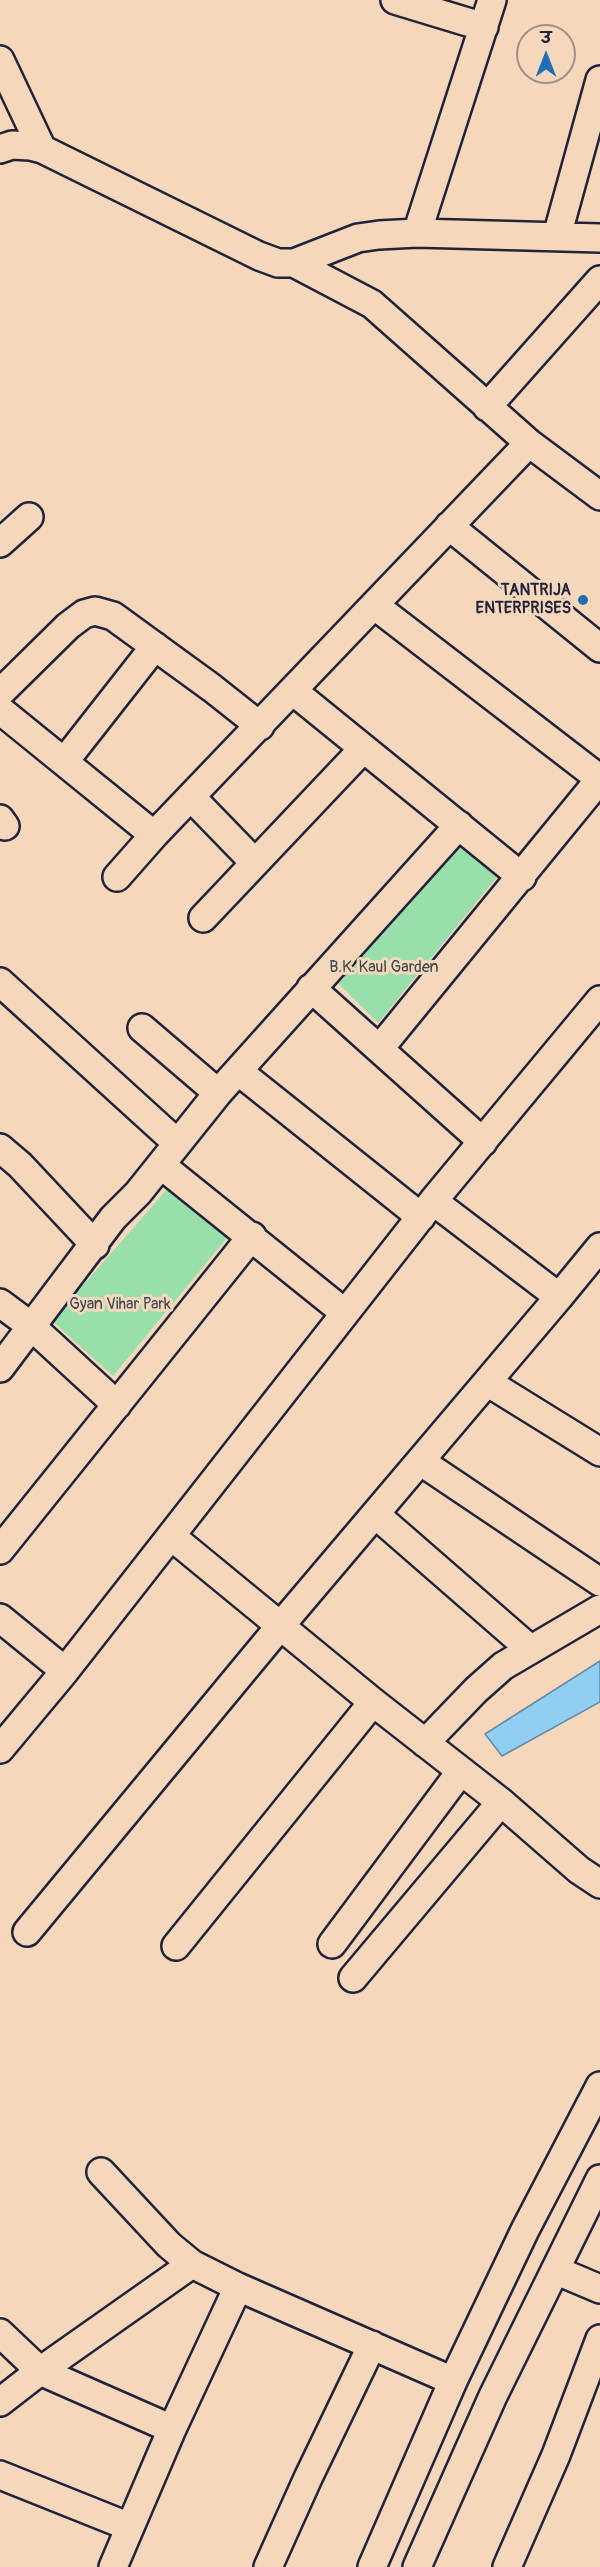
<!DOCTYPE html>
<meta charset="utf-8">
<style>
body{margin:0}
#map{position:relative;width:600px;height:2567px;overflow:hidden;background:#f5d8bc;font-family:Pangolin,"Playpen Sans Deva",sans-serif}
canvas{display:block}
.north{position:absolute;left:516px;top:24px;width:60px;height:60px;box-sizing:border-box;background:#f5d8bc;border:2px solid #a18f88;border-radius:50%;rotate:0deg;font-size:16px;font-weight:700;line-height:24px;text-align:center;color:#22223b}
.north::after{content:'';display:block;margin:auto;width:21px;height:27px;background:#1f6fb2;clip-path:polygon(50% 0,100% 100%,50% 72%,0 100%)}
</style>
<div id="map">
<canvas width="600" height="2567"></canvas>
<div class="north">उ</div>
</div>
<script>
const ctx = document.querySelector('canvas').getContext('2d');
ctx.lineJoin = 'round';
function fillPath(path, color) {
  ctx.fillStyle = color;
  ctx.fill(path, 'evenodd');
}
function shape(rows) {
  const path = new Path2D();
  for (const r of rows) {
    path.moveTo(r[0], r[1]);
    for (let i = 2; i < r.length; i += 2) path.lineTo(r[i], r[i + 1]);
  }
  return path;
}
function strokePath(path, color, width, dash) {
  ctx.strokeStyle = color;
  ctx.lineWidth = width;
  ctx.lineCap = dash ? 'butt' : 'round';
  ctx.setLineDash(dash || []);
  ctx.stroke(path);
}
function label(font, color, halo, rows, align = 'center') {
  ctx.font = font + ' Pangolin,sans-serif';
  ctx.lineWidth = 6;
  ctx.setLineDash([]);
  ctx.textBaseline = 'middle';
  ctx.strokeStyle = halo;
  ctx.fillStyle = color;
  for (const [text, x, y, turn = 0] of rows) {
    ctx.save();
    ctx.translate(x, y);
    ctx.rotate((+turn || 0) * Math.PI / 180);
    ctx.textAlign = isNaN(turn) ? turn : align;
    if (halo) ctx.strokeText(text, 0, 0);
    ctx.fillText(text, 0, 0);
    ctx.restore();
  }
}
const green = shape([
 [457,840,501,872,378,1023,334,979],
 [168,1188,227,1238,113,1376,52,1321]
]);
const water = shape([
 [600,1661,600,1702,502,1756,485,1734,600,1661]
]);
const minor = shape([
 [395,0,484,27],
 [0,60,42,149],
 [0,149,12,145,30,146,42,149,259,256,278,263,294,263,358,238,379,235,417,233,600,238],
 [417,233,492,0],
 [557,236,600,80],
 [294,263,372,304,529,443,600,496],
 [487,407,600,280],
 [449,526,600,648],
 [0,543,29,517],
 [374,605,600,779],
 [293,691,522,877],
 [0,693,68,626,84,614,95,611,113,616,212,688,260,726],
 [0,710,154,835],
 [64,762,155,646],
 [191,797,255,863],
 [0,819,5,826],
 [117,877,154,835,529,443],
 [203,918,363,749],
 [0,982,177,1143],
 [311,988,483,1142],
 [142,1028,218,1093],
 [380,1048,600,779],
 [238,1071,421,1217],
 [0,1148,20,1165,95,1245],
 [161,1165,345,1313],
 [433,1201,559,1297,600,1247],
 [0,1303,31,1326,117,1405],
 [0,1368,113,1218,138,1193,218,1093,459,825],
 [487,1382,600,1452],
 [420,1461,600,1582],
 [375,1514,530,1649],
 [171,1536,373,1702,501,1802,579,1870,600,1884],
 [0,1550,252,1236],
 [0,1618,65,1671],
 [425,1743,476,1690,503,1666,600,1609],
 [0,1749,65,1671,433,1201,600,1000],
 [27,1932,281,1625,559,1297],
 [332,1944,461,1771],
 [176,1946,373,1702],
 [353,1978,501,1802],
 [101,2172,169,2245,192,2264,238,2287,453,2381],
 [555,2270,600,2289],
 [0,2333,40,2371,172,2429],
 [0,2402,40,2371,192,2264],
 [0,2475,130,2527],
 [113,2567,172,2429,238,2287],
 [268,2567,308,2478,372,2345],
 [372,2567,453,2381,525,2230,600,2086],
 [417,2567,493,2396,600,2179],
 [507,2567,556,2455,600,2339]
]);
const markers = [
 [583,600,6,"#1f6fb2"]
];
const poiNames = [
 ["TANTRIJA",571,591],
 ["ENTERPRISES",571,609]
];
const parkNames = [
 ["B.K. Kaul Garden",384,968],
 ["Gyan Vihar Park",120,1305]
];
fillPath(green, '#99dfac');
fillPath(water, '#90cff1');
strokePath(water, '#648aa8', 1.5);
strokePath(minor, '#22223b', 32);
strokePath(minor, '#f5d8bc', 27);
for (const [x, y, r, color] of markers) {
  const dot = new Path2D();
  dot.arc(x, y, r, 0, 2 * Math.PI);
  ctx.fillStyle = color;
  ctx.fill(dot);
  strokePath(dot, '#f5d8bc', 2);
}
label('bold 16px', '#22223b', '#f5d8bc', poiNames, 'right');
label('16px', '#3a4852', '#f5d8bc', parkNames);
</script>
